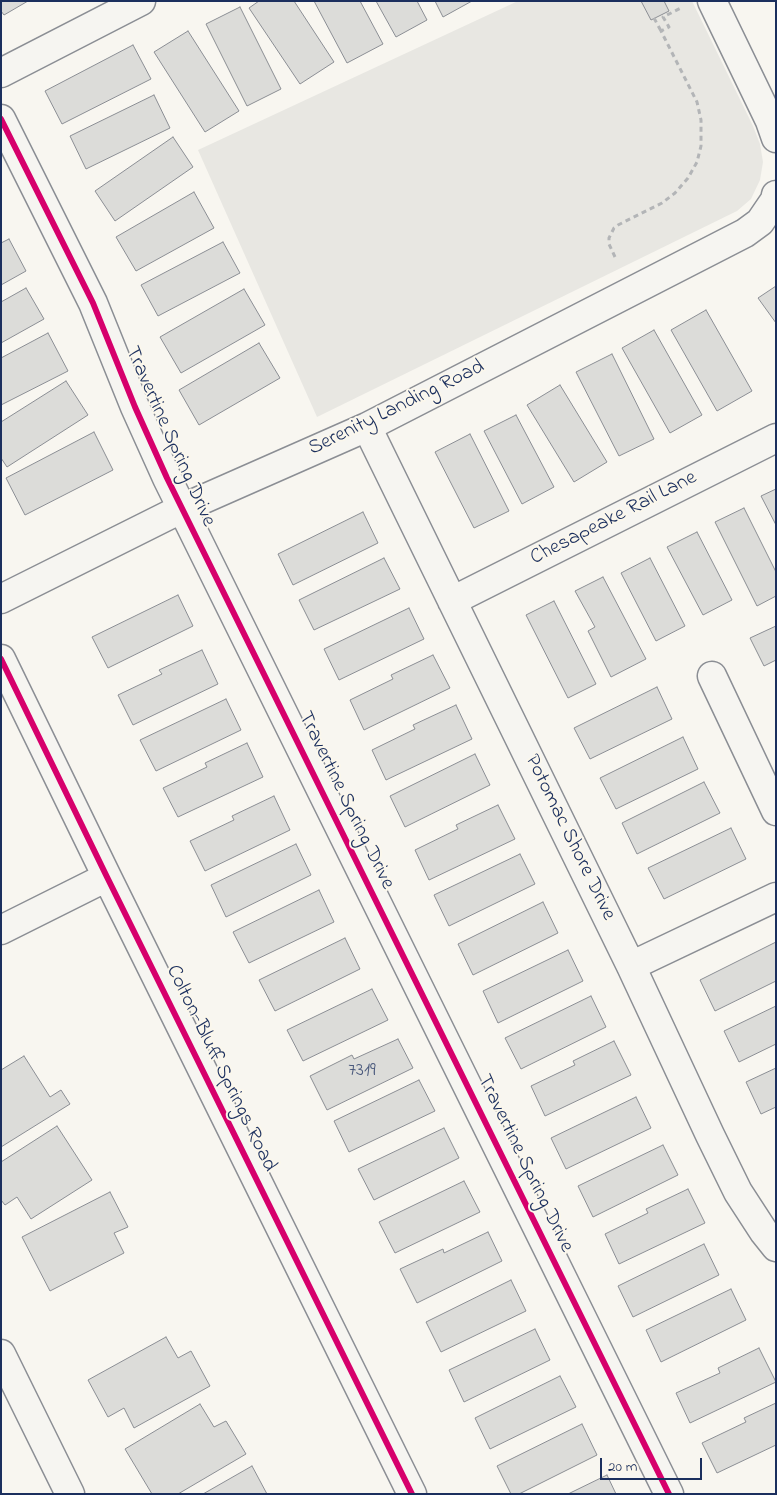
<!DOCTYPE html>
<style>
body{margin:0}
#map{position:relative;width:777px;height:1495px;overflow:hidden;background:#f8f6f0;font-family:"Indie Flower",sans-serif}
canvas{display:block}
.frame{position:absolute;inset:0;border:2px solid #1b2f5e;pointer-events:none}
.scale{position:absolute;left:600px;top:1458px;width:102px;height:22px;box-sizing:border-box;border:2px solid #1b2f5e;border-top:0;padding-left:6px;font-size:15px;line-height:18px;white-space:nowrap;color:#1b2f5e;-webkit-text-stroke:4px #fbf7ec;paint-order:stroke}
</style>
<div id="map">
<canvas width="777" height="1495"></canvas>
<div class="frame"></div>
<div class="scale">20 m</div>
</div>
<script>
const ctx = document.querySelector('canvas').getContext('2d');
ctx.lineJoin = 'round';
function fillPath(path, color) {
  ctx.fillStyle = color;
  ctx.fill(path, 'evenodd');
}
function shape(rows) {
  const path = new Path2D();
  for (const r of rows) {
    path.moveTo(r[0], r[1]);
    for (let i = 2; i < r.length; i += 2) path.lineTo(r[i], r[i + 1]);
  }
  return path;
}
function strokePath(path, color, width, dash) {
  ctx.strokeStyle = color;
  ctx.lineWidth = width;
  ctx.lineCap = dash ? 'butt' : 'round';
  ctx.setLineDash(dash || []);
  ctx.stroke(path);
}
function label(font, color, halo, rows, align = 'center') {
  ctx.font = font + ' "Indie Flower",sans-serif';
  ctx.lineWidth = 4;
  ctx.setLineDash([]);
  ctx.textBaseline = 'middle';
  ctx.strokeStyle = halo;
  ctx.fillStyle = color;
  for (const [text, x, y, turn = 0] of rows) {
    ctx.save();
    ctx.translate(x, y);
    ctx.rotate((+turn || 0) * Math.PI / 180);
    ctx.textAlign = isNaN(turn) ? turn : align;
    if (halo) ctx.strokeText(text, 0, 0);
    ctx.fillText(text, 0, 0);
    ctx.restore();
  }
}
const green = shape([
 [518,1,692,1,753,126,760,144,763,162,760,180,751,199,737,211,317,417,198,150]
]);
const building = shape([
 [1,1,28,1,4,15,1,11,1,1],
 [259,1,294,1,334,62,300,84,249,8,259,1],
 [314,1,360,1,383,44,347,63,314,1],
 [376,1,417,1,427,20,396,37,376,1],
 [435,1,472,1,443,17,435,1],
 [641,1,664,1,669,11,651,20,641,1],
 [240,7,281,89,247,106,206,24,240,7],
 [188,31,239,111,205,132,154,52,188,31],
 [133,45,151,79,62,124,45,91,133,45],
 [154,95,170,128,86,169,70,136,154,95],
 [173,137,193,167,115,221,95,191,173,137],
 [194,192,214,228,136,271,116,237,194,192],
 [9,239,26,271,1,285,1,243,9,239],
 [223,242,240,273,158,316,141,285,223,242],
 [776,286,776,323,758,298,776,286],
 [26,288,44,319,1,343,1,302,26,288],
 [244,289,265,325,181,373,160,337,244,289],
 [706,310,752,391,717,411,671,330,706,310],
 [654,330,702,415,670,433,622,348,654,330],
 [48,333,68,371,1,405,1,358,48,333],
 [259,343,280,378,199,425,179,390,259,343],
 [612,354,654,439,619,456,576,372,612,354],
 [66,381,88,415,7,467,1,458,1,422,66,381],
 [560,385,607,462,574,482,527,405,560,385],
 [516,415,554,487,522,504,484,431,516,415],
 [94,432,113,470,25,515,6,478,94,432],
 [470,434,509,511,474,528,435,452,470,434],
 [776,489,776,525,761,496,776,489],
 [744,508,776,572,776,596,757,606,715,522,744,508],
 [363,512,378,543,293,585,278,554,363,512],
 [697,532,732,600,703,615,667,547,697,532],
 [384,558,400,589,314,630,299,600,384,558],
 [650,558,685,626,656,641,621,573,650,558],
 [603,577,646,659,611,677,588,631,595,627,575,591,603,577],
 [178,595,193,626,108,668,92,637,178,595],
 [554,601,596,684,568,698,526,615,554,601],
 [409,608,424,639,339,680,324,649,409,608],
 [776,626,776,660,764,666,750,638,776,626],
 [202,650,218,684,133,725,118,695,162,674,159,670,202,650],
 [433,655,450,688,364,730,350,700,393,679,391,675,433,655],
 [657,687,672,719,590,759,574,728,657,687],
 [226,699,241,730,156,771,140,740,226,699],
 [456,705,472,739,386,780,372,750,415,729,413,725,456,705],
 [683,737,698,769,616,809,600,778,683,737],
 [247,743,263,777,178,817,163,788,207,767,205,763,247,743],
 [475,754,490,785,405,827,390,796,475,754],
 [704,782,720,813,637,854,622,823,704,782],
 [274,796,290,830,205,871,190,841,234,820,232,816,274,796],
 [498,805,515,839,429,880,415,850,458,829,456,825,498,805],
 [731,828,746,859,664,899,648,868,731,828],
 [296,844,311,875,226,917,211,885,296,844],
 [520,854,535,884,449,926,434,895,520,854],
 [319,890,334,922,249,963,233,932,319,890],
 [543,902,558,933,473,975,458,944,543,902],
 [345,938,360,969,275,1011,259,980,345,938],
 [776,942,776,981,715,1011,700,980,776,942],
 [568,950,583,981,498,1023,483,991,568,950],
 [372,989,388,1020,303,1061,287,1030,372,989],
 [591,996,606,1027,521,1069,505,1038,591,996],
 [776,1006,776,1044,739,1062,724,1031,776,1006],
 [398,1039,413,1068,327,1110,310,1076,352,1055,354,1059,398,1039],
 [614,1041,631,1075,545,1116,531,1086,575,1065,573,1061,614,1041],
 [24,1056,50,1097,61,1090,70,1104,1,1147,1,1070,24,1056],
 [776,1068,776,1107,761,1114,746,1082,776,1068],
 [419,1080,435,1111,349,1152,334,1121,419,1080],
 [636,1097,651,1128,566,1169,551,1138,636,1097],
 [57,1126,92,1180,31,1219,17,1197,5,1205,1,1200,1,1162,57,1126],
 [444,1128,459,1158,374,1200,358,1169,444,1128],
 [663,1145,678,1175,593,1217,578,1186,663,1145],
 [464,1181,480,1212,395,1253,379,1222,464,1181],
 [688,1189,705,1223,619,1264,605,1234,648,1213,646,1209,688,1189],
 [110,1192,128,1227,114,1233,124,1253,50,1291,22,1237,110,1192],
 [488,1232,502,1261,417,1303,400,1269,443,1249,444,1253,488,1232],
 [704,1244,719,1275,633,1317,618,1286,704,1244],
 [511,1280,526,1311,441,1352,426,1322,511,1280],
 [731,1289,746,1320,661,1362,646,1330,731,1289],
 [535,1329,550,1360,464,1402,449,1370,535,1329],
 [166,1337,178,1358,191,1351,210,1386,134,1428,124,1408,108,1417,88,1380,166,1337],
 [759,1348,776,1382,690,1423,676,1393,720,1373,718,1368,759,1348],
 [560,1376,576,1407,490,1449,475,1418,560,1376],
 [776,1403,776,1445,717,1473,702,1443,746,1422,744,1418,776,1403],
 [200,1404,214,1427,226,1421,246,1454,178,1494,152,1494,125,1449,200,1404],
 [582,1424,597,1455,519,1494,511,1494,497,1466,582,1424],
 [252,1466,267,1494,203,1494,252,1466],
 [607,1475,616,1494,568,1494,607,1475]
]);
const path = shape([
 [654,18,661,31],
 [615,257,609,244,609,238,614,228,618,225,662,203,675,193,688,178,697,162,701,146,701,120,697,102,661,31,669,27,663,17,681,8]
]);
const minor = shape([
 [712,1,770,121,776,138],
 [1,73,141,1],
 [1,119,93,303,135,407,167,478,669,1494],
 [367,427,631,966,710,1135,738,1192,764,1232,776,1247],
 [1,599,181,509,367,427,745,233,760,222,775,200,776,195],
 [452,601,776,438],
 [1,659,107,877,412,1494],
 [712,676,776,811],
 [1,930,107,877],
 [631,966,776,897],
 [1,1354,70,1494]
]);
const cycleway = shape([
 [1,119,93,303,135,407,167,478,669,1494],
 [1,659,107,877,412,1494]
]);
const numberNames = [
 ["7319",362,1072]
];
const streetNames = [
 ["Serenity Landing Road",397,409,-26],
 ["Travertine Spring Drive",169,437,66],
 ["Chesapeake Rail Lane",614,519,-27],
 ["Travertine Spring Drive",345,801,64],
 ["Potomac Shore Drive",569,838,64],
 ["Colton-Bluff Springs Road",220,1069,64],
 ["Travertine Spring Drive",524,1164,64]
];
fillPath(green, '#e8e7e2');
fillPath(building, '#dcdcd9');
strokePath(building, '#8b8e94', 1);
strokePath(minor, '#8b8e94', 31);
strokePath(path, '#b3b5b7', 3, [5, 4]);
strokePath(minor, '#f6f5f1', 28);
strokePath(cycleway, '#d6006c', 6);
label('19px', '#4b5a7d', null, numberNames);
label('21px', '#1b2f5e', '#fbf7ec', streetNames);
</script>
